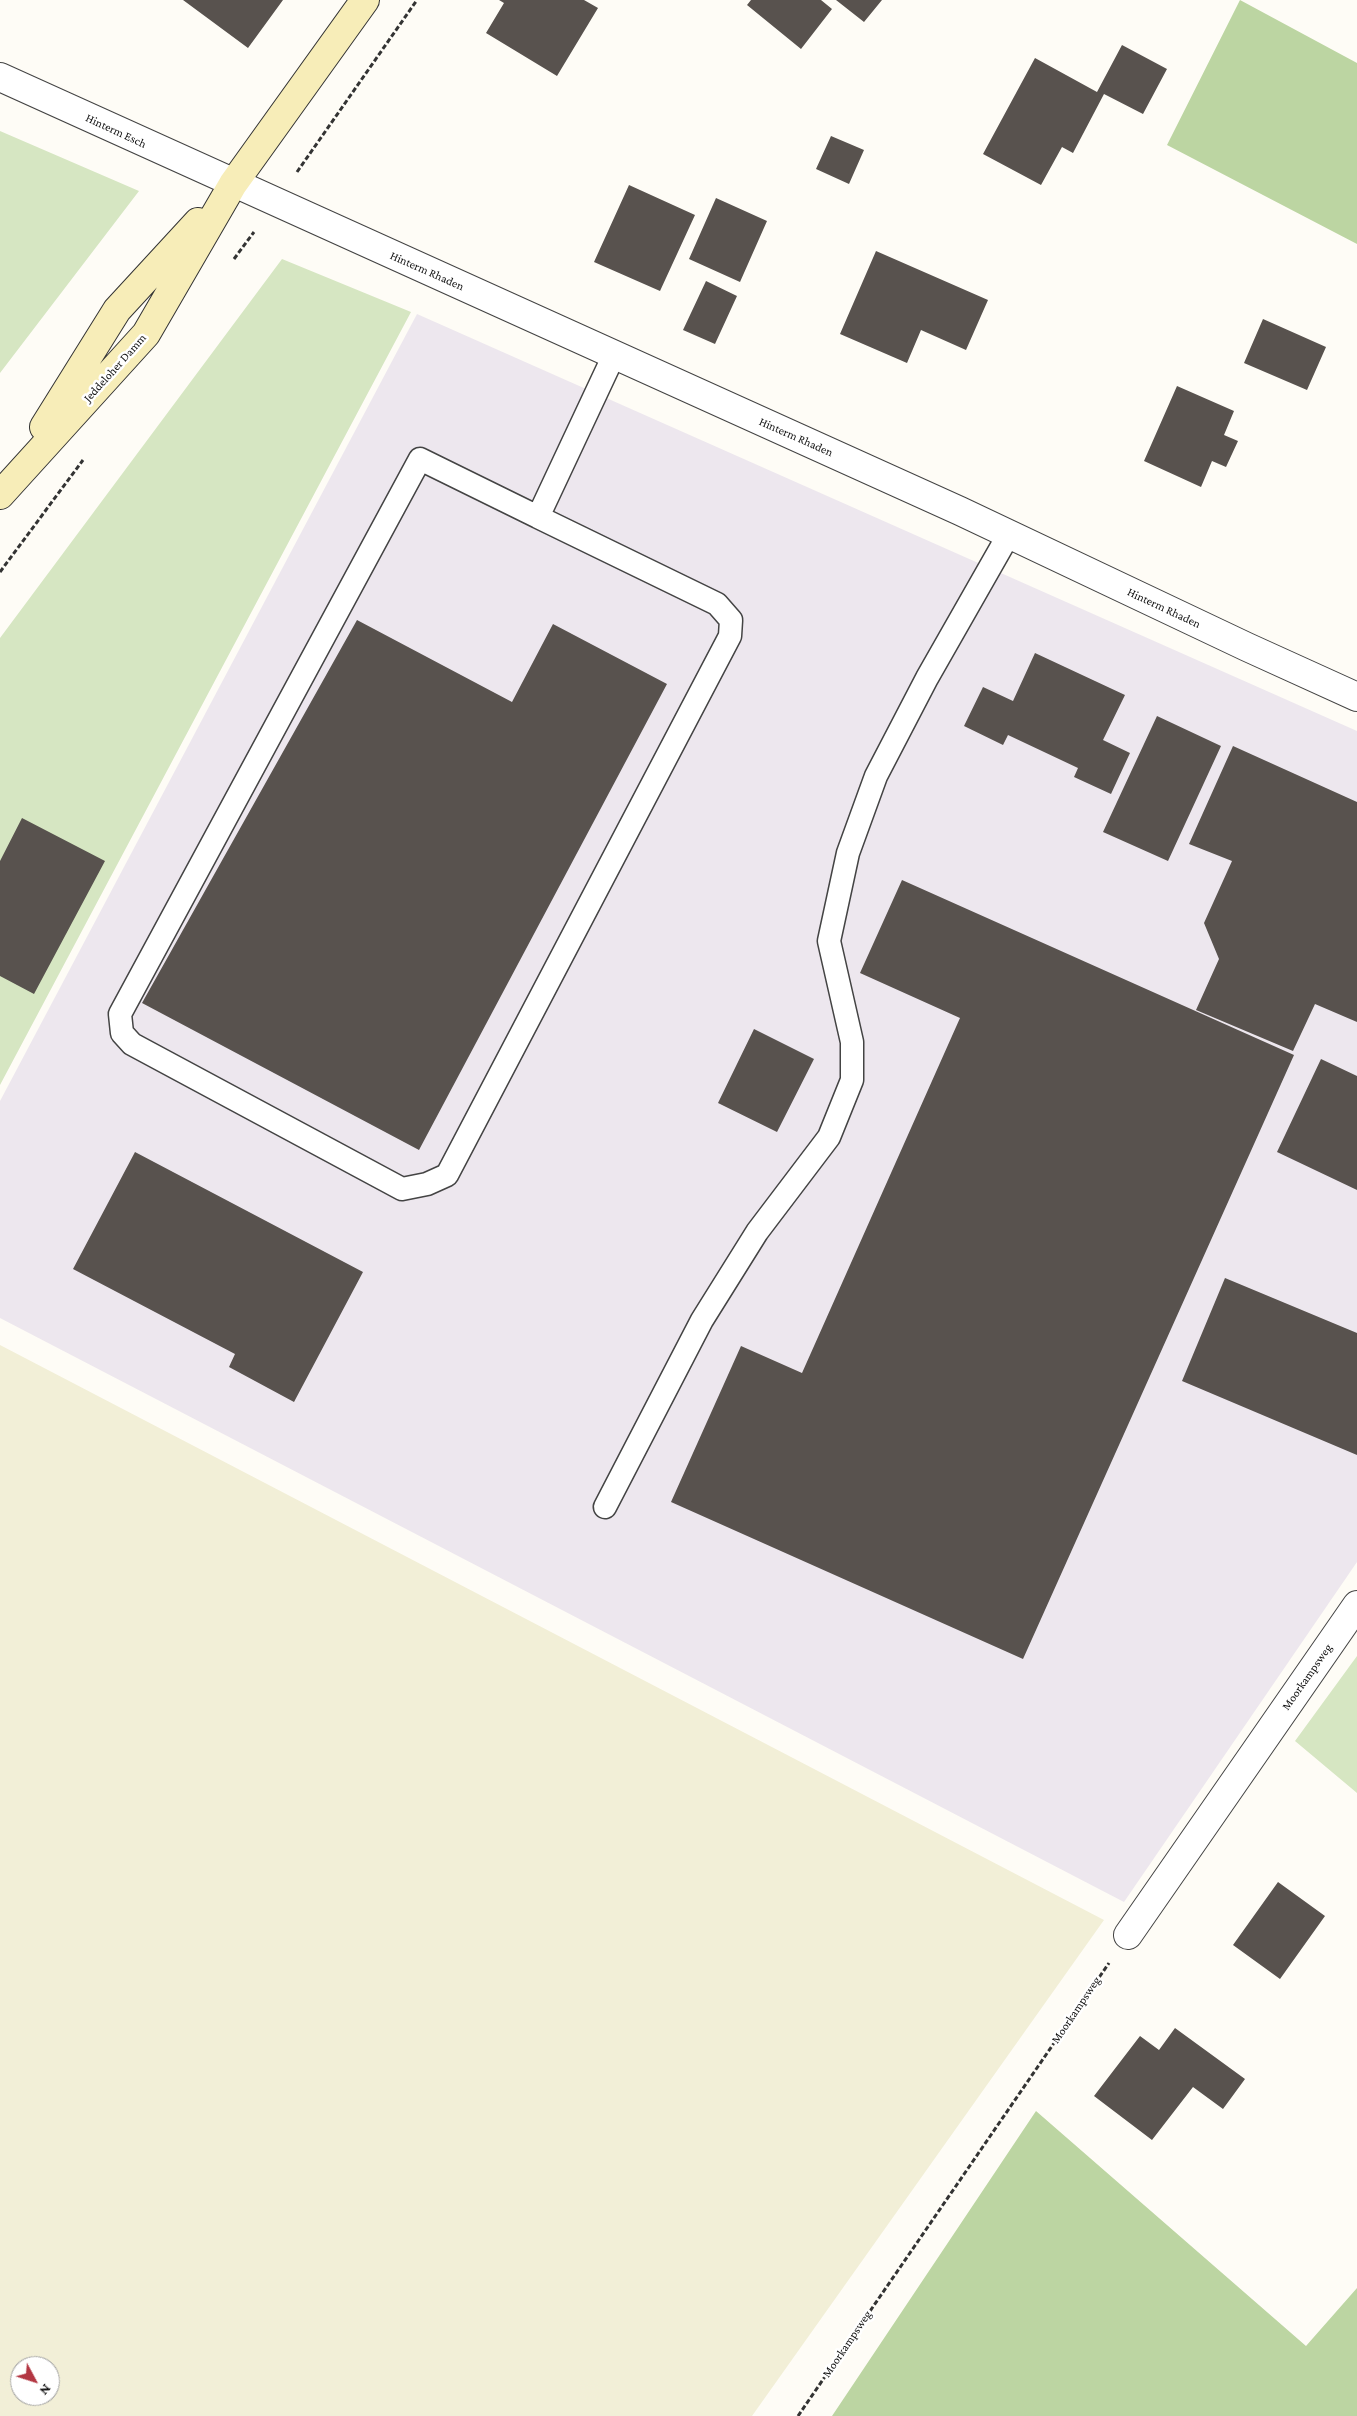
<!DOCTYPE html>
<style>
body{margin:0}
#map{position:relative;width:1357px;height:2416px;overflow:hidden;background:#fefcf6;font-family:"Crimson Pro",serif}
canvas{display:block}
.north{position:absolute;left:10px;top:2356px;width:50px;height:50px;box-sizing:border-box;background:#fff;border:1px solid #a0a0a0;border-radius:50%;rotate:130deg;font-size:14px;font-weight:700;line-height:20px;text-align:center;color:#111}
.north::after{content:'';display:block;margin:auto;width:18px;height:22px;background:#b33642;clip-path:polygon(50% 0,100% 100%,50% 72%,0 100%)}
</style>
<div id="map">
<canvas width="1357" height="2416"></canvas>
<div class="north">N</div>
</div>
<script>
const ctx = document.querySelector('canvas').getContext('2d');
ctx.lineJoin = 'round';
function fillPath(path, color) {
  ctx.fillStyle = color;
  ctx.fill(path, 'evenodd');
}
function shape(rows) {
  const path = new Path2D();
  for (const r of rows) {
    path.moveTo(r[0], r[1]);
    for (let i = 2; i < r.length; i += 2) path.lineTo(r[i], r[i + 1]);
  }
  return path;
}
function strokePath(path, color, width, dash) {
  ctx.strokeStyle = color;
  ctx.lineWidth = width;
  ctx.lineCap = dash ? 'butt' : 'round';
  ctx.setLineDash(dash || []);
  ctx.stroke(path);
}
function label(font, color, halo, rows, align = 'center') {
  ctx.font = font + ' "Crimson Pro",serif';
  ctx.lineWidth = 5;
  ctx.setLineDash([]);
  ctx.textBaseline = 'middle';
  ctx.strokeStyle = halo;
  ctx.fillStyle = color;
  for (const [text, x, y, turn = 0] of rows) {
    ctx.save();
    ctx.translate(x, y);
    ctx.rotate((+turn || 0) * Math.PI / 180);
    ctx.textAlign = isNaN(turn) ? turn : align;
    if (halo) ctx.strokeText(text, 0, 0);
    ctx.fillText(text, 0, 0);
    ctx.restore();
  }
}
const industrial = shape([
 [417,314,1357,731,1357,1562,1124,1902,0,1318,0,1101]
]);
const farmland = shape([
 [0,1345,1104,1920,752,2416,0,2416],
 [20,2366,50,2366,50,2396,20,2396]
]);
const green = shape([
 [0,131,139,191,0,373],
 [282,259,411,312,0,1085,0,638],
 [1357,1656,1357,1793,1295,1741]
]);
const forest = shape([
 [1240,0,1357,63,1357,244,1167,145],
 [1036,2111,1306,2346,1357,2288,1357,2416,832,2416]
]);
const building = shape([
 [183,0,283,0,248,48],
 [499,0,584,0,598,8,557,76,486,33,504,3],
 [751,0,821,0,832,9,801,49,747,5],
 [836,0,882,0,864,22],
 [1122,45,1167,69,1143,114,1104,94,1073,153,1062,147,1041,185,983,154,1035,58,1097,92],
 [831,136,864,150,849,184,816,169],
 [629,185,695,215,660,291,594,262],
 [716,198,767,221,740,282,689,259],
 [876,251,988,300,966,350,921,330,907,363,840,334],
 [706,281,737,296,715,344,683,330],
 [1263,319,1326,347,1307,390,1244,363],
 [1177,386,1234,411,1224,435,1238,441,1226,467,1212,461,1201,487,1144,461],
 [357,620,512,702,553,624,667,684,419,1150,142,1003],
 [1035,653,1125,695,1103,740,1130,753,1111,794,1074,777,1078,768,1008,735,1003,745,964,726,983,687,1013,701],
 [1157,716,1221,746,1168,861,1103,832],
 [1233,746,1357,802,1357,1022,1315,1004,1293,1051,1196,1010,1219,959,1204,923,1232,861,1189,844],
 [22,818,105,861,34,994,0,976,0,861],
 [902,880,1294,1055,1023,1659,671,1502,741,1346,802,1373,960,1018,860,973],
 [754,1029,814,1059,777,1132,718,1103],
 [1321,1059,1357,1076,1357,1190,1277,1152],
 [135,1152,363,1272,294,1402,229,1367,235,1354,73,1269],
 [1225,1278,1357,1333,1357,1455,1182,1381],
 [1278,1882,1325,1916,1280,1979,1233,1945],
 [1175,2028,1245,2079,1223,2109,1193,2087,1152,2140,1094,2096,1140,2036,1159,2050]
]);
const path = shape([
 [297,172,417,0],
 [234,259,254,232],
 [0,572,83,460],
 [798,2416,1109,1963]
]);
const lane = shape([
 [538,517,420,459,120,1014,122,1033,132,1044,402,1189,427,1184,447,1175,730,636,731,620,717,604,538,517,614,355],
 [605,1507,702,1320,757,1232,829,1137,852,1080,852,1042,829,941,848,853,876,776,927,678,1009,534]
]);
const street = shape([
 [0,77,960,511,1247,647,1357,697],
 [1128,1935,1357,1605]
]);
const secondary = shape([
 [44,427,117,310,198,222],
 [0,495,146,334,233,184,365,0]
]);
const streetNames = [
 ["Hinterm Esch",116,131,25],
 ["Hinterm Rhaden",427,271,24],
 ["Jeddeloher Damm",115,368,-48],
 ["Hinterm Rhaden",796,437,24],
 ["Hinterm Rhaden",1164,608,25],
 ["Moorkampsweg",1307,1677,-55],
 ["Moorkampsweg",1076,2010,-56],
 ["Moorkampsweg",847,2344,-56]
];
fillPath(industrial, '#ede7ee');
fillPath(farmland, '#f2efd7');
fillPath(green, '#d6e6c2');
fillPath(forest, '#bcd5a2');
fillPath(building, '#58524e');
strokePath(lane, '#444', 25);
strokePath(street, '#444', 30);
strokePath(secondary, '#333', 30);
strokePath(path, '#333', 3, [5, 2.5]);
strokePath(lane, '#fff', 22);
strokePath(street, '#fff', 28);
strokePath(secondary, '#f7edb8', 28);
label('12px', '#111', '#fff', streetNames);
</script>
